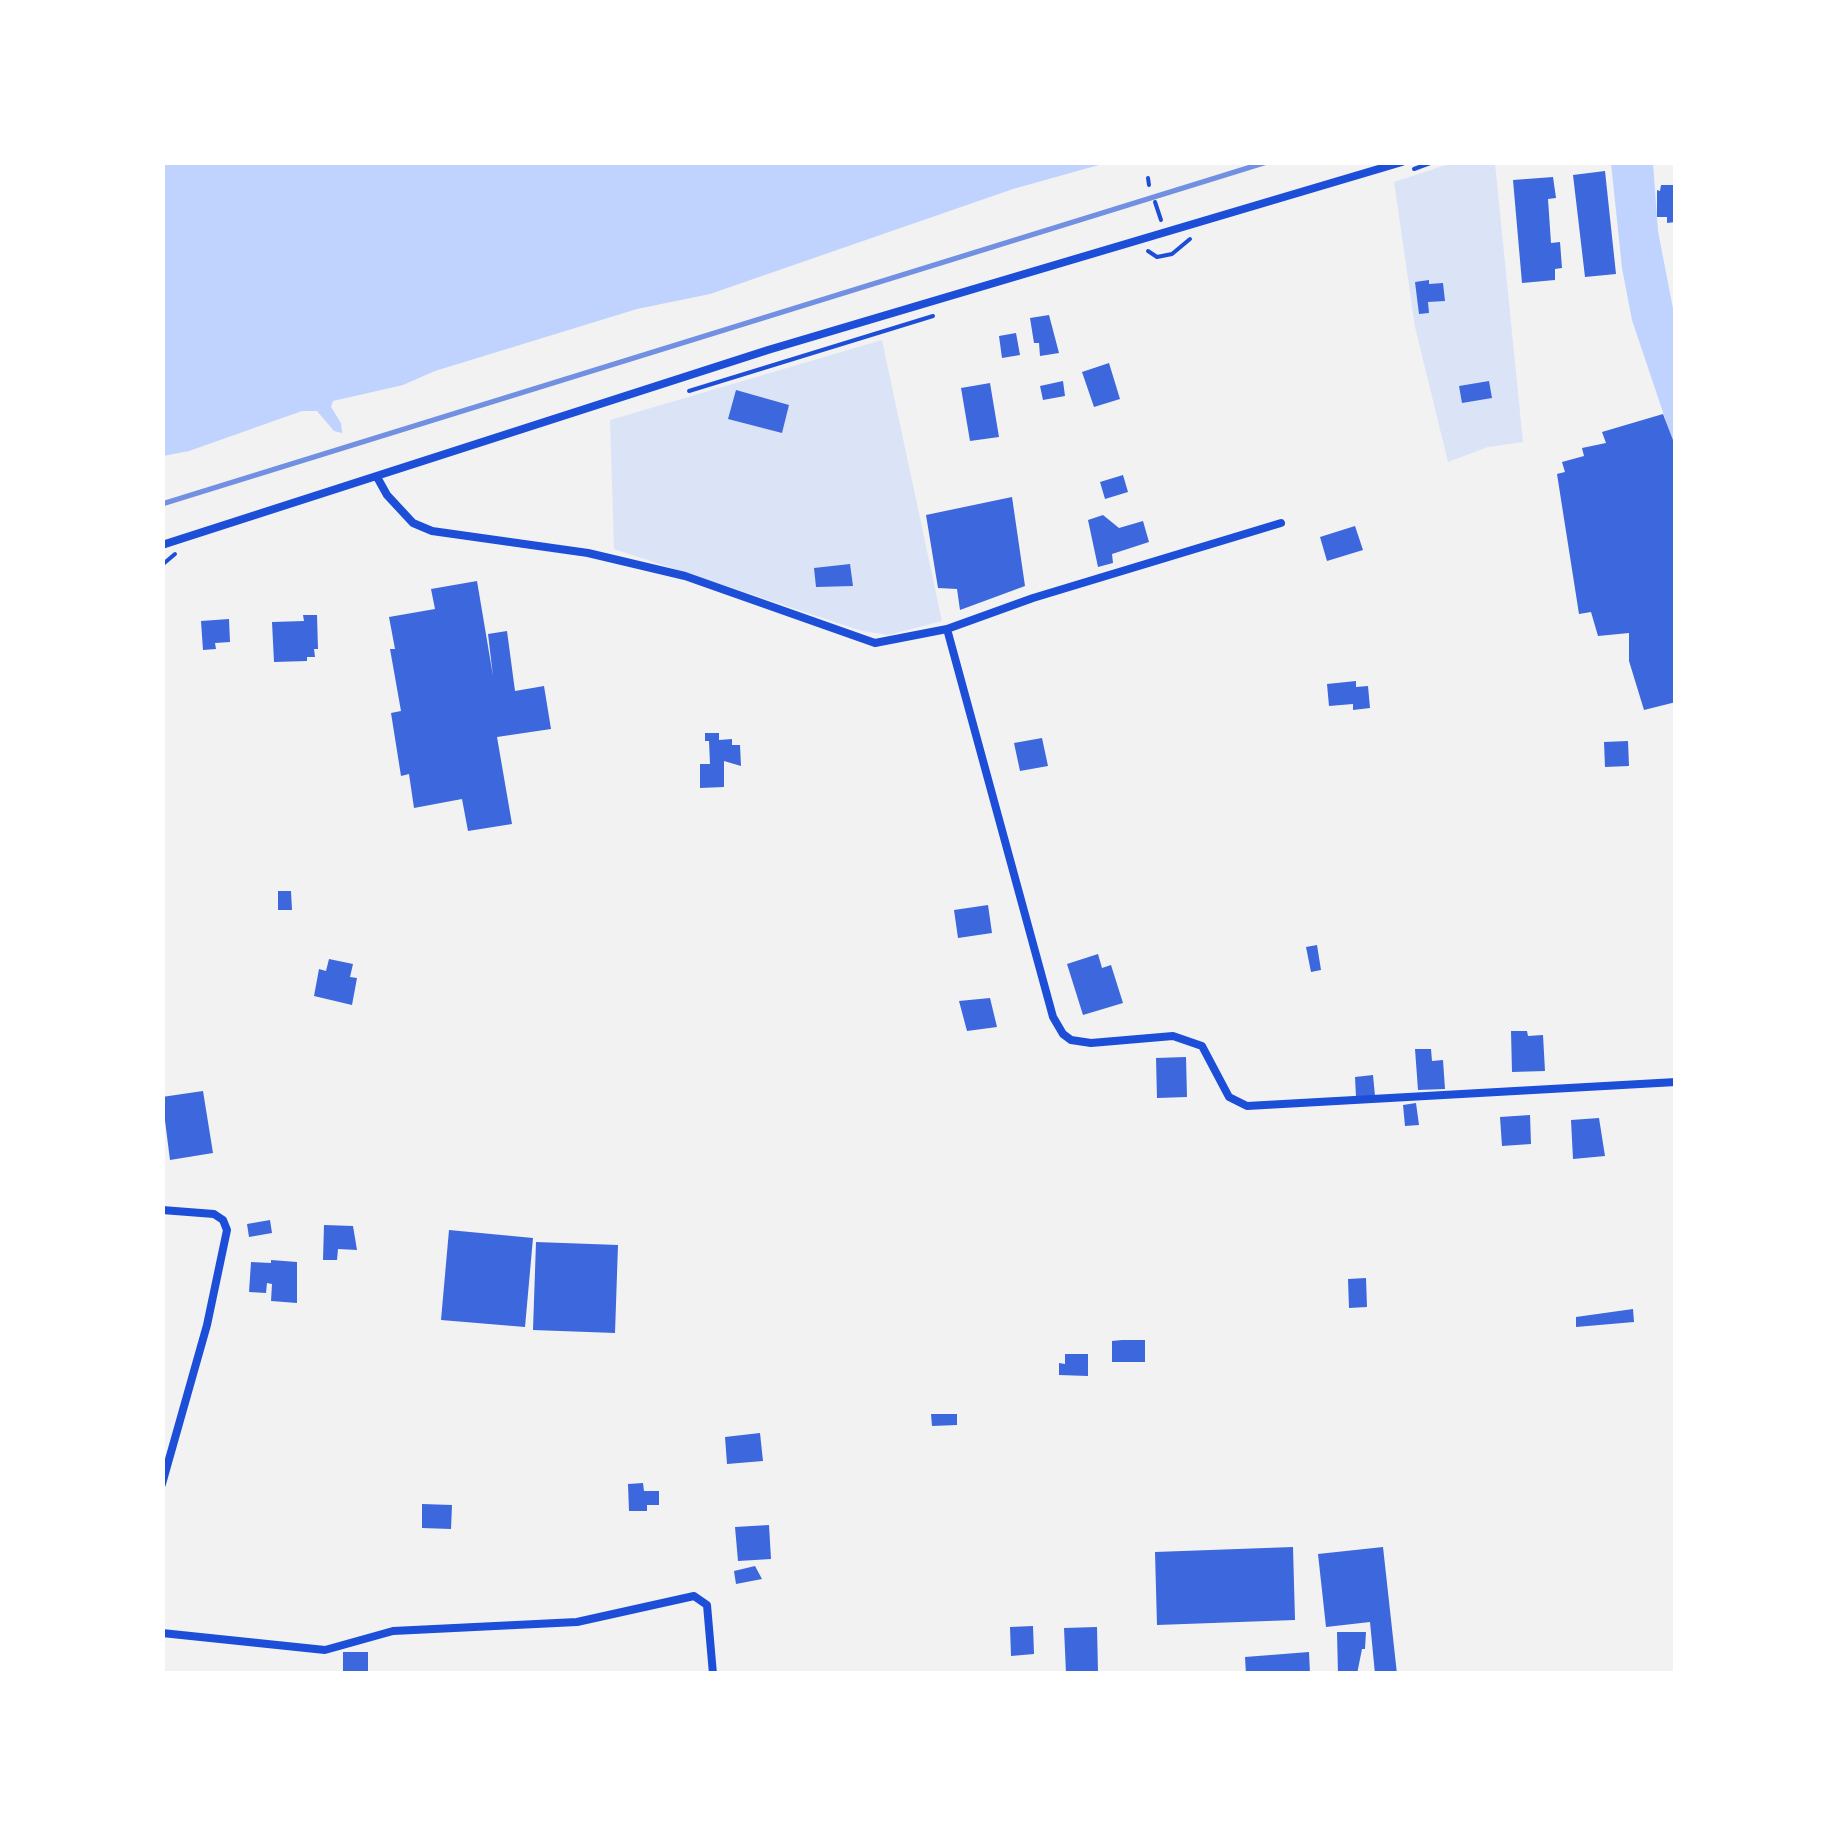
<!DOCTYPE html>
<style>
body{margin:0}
#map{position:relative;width:1838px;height:1836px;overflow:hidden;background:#f2f2f2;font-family:"Fira Sans Condensed",sans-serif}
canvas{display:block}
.frame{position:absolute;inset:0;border:165px solid #fff;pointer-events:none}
</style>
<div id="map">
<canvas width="1838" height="1836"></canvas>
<div class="frame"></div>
</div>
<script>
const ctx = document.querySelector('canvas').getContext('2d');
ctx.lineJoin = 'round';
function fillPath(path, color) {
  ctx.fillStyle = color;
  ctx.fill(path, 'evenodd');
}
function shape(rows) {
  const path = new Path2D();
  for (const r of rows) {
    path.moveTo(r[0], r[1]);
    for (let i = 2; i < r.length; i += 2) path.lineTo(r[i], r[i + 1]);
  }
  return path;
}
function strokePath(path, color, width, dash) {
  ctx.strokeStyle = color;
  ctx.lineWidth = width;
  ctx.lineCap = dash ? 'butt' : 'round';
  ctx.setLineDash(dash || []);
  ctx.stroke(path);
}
const green = shape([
 [1452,163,1495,163,1523,442,1488,447,1448,462,1415,327,1394,182],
 [882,340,942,621,888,635,862,631,614,549,610,420]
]);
const water = shape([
 [163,162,1106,162,1106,163,1013,189,710,294,637,309,435,371,403,385,333,401,331,407,341,423,342,433,334,431,317,411,302,411,189,451,163,456],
 [1611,163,1653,163,1658,231,1675,319,1675,448,1632,320,1622,268]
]);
const building = shape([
 [1605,171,1616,274,1585,277,1573,175],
 [1553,177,1556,198,1548,199,1551,243,1560,242,1562,268,1555,269,1555,280,1522,283,1513,180],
 [1661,185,1676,185,1676,222,1667,223,1667,217,1657,217,1657,190,1660,191],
 [1429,280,1429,284,1443,283,1445,301,1428,302,1429,313,1419,314,1415,282],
 [1049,315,1059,353,1040,356,1039,343,1034,343,1030,318],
 [1016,333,1020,355,1002,358,999,336],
 [1109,363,1120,399,1094,407,1082,372],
 [1063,381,1065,396,1043,400,1040,386],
 [1489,381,1492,398,1462,403,1459,386],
 [990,383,999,437,970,441,961,388],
 [736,390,789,405,782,433,728,419],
 [1663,414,1676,448,1676,702,1644,710,1629,661,1629,633,1598,636,1591,612,1579,614,1557,474,1565,472,1562,462,1584,456,1582,448,1606,443,1602,432],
 [1123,475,1128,492,1105,499,1100,482],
 [1012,497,1025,586,960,610,957,589,938,588,926,515],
 [1103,515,1119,528,1143,521,1149,542,1112,554,1113,563,1098,567,1088,520],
 [1355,526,1363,550,1327,561,1320,537],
 [850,564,853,586,816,587,814,568],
 [477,581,493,676,488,634,507,631,515,691,544,686,551,729,497,737,512,824,468,831,462,799,414,808,409,774,401,776,391,713,401,711,390,649,395,649,389,617,435,609,431,589],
 [303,615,317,615,318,649,314,649,315,657,307,657,307,661,274,662,272,622,304,621],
 [229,619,230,642,215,643,216,649,203,650,201,621],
 [1356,681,1356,687,1368,686,1370,708,1353,710,1353,704,1329,706,1327,684],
 [705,733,719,733,719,740,732,739,732,745,740,745,741,766,724,761,724,787,700,788,700,764,710,764,709,741,705,741],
 [1042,738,1048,766,1020,771,1014,743],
 [1628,741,1629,766,1605,767,1604,742],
 [278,891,291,891,292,910,278,910],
 [988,905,992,933,958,938,954,910],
 [1317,945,1321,970,1311,972,1306,947],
 [1098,954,1102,968,1111,965,1123,1003,1083,1015,1067,964],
 [329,959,353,964,350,977,357,978,352,1005,314,996,319,969,326,971],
 [990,998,997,1027,967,1031,959,1001],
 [1511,1031,1527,1031,1528,1036,1543,1035,1545,1071,1512,1072],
 [1415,1049,1431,1049,1432,1061,1443,1060,1445,1089,1418,1090],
 [1186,1057,1187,1097,1157,1098,1156,1058],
 [1373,1075,1375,1096,1356,1097,1355,1077],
 [203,1091,213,1153,170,1160,162,1097],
 [1416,1103,1419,1125,1405,1126,1403,1105],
 [1530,1115,1531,1144,1502,1146,1500,1117],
 [1599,1118,1605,1156,1573,1159,1571,1120],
 [270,1220,272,1233,249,1237,247,1224],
 [324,1225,353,1226,357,1250,338,1249,337,1260,323,1260],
 [449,1230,533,1238,525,1327,441,1320],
 [536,1242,618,1245,615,1333,533,1330],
 [271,1260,297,1262,297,1303,271,1301,272,1284,267,1283,266,1293,249,1292,251,1262,271,1263],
 [1366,1278,1367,1307,1349,1308,1348,1279],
 [1633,1309,1634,1322,1576,1327,1576,1317],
 [1122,1340,1145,1340,1145,1362,1112,1362,1112,1341],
 [1065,1354,1088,1354,1088,1376,1059,1375,1059,1363,1065,1364],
 [931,1414,957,1414,957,1425,932,1426],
 [760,1433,763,1461,727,1464,725,1437],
 [643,1483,644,1491,659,1491,659,1505,647,1505,647,1511,629,1511,628,1484],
 [422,1504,452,1505,451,1529,422,1528],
 [769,1525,771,1559,738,1561,735,1527],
 [1293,1547,1295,1620,1157,1625,1155,1552],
 [1383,1547,1397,1674,1375,1674,1370,1622,1326,1627,1318,1554],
 [755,1566,762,1579,736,1584,734,1571],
 [1033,1626,1034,1654,1011,1656,1010,1627],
 [1097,1627,1098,1672,1066,1673,1064,1628],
 [1337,1632,1366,1632,1365,1649,1362,1649,1357,1674,1338,1674],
 [343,1652,368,1652,368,1674,343,1674],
 [1309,1652,1310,1674,1246,1674,1245,1657]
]);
const path = shape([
 [1414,169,1433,162],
 [1148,178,1149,185],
 [1155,202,1161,220],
 [1148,251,1157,257,1172,254,1190,239],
 [689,391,933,316],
 [162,565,175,554]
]);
const minor = shape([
 [377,477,387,495,413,523,432,531,588,553,685,576,875,643,947,629,1053,1017,1063,1034,1071,1040,1091,1043,1173,1036,1202,1046,1229,1097,1247,1106,1676,1082],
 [162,545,768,350,1402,162],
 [947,629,1033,598,1281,523],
 [162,1210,214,1214,223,1220,227,1230,207,1325,162,1484],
 [162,1633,325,1650,393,1631,577,1622,694,1596,707,1605,713,1674]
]);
const rail = shape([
 [162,504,1267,162]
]);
fillPath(green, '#dbe4f7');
fillPath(water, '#bfd3fe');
fillPath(building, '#3d67dc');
strokePath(path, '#1d4ed8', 4);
strokePath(minor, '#1d4ed8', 8);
strokePath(rail, '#7290e2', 5);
</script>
